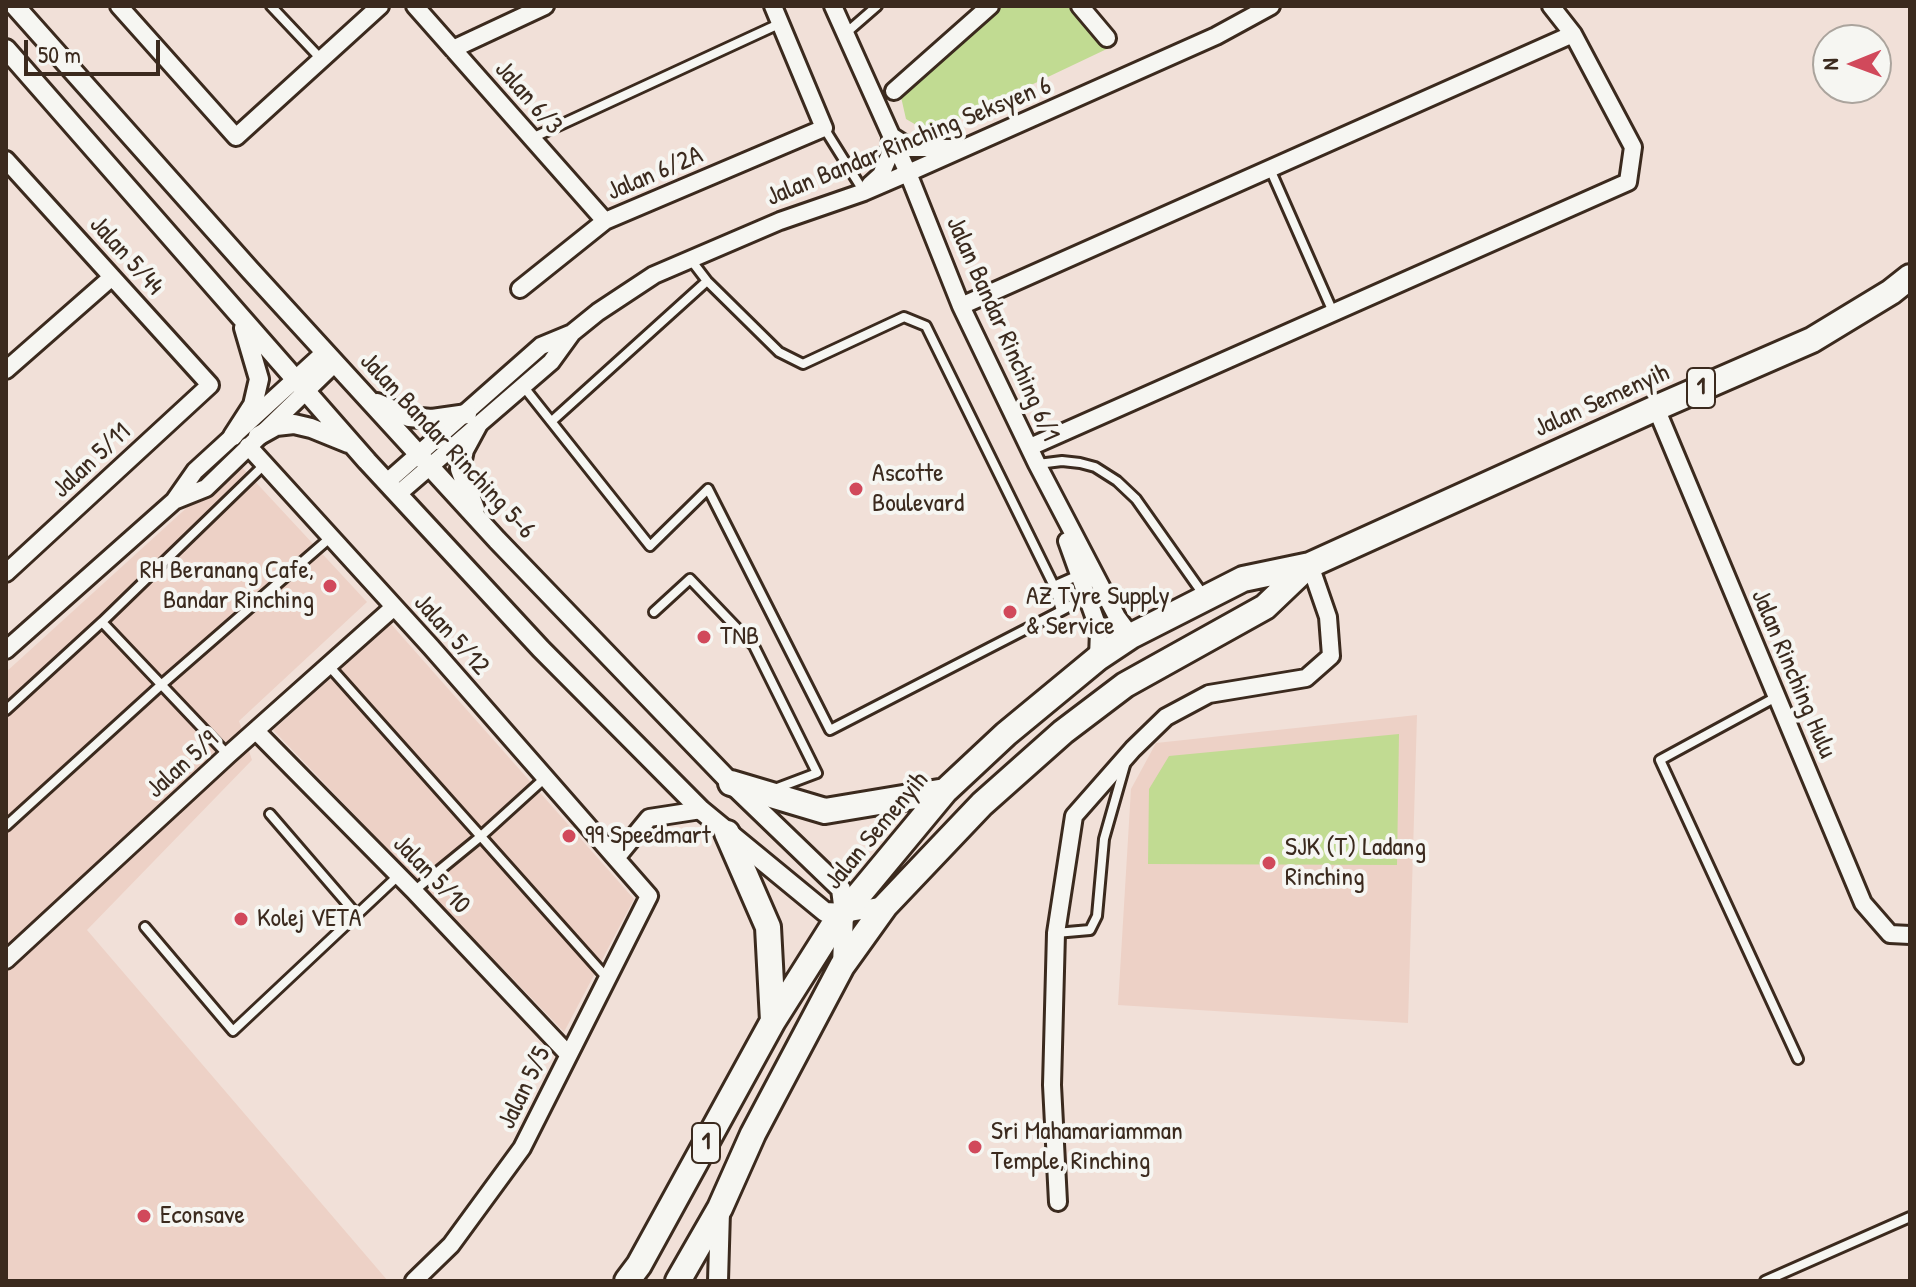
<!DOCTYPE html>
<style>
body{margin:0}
#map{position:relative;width:1916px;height:1287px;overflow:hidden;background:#f1e0d8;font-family:"Patrick Hand",sans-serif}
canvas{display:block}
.frame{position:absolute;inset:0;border:8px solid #3b2a1e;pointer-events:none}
.north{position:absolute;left:1812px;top:24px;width:80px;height:80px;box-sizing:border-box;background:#f6f6f2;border:2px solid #aba49d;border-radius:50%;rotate:269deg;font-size:22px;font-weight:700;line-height:32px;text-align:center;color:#3b2a1e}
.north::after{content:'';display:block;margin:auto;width:28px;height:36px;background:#d1495b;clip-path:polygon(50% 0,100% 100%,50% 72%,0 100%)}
.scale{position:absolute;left:24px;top:40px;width:136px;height:36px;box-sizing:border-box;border:4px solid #3b2a1e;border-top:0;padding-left:10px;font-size:24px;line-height:28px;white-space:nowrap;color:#3b2a1e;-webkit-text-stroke:6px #f6f6f2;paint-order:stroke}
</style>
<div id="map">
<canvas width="1916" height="1287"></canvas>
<div class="frame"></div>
<div class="north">N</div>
<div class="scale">50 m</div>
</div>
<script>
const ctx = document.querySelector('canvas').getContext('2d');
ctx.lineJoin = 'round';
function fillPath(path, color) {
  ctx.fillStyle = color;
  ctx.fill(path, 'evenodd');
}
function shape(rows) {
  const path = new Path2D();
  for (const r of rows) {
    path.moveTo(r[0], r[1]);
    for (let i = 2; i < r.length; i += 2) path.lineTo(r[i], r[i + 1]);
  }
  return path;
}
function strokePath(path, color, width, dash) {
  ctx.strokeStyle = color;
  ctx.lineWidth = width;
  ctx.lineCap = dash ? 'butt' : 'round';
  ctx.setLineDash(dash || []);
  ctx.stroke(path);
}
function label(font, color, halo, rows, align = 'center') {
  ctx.font = font + ' "Patrick Hand",sans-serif';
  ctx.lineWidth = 8;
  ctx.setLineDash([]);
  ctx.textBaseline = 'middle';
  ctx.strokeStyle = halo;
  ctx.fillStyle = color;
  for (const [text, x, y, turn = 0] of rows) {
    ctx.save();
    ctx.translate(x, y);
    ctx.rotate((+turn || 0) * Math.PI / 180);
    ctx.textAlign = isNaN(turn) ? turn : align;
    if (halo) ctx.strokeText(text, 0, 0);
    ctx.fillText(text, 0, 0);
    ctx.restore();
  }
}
const built = shape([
 [237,462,367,602,239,721,252,760,87,930,388,1281,6,1281,6,672],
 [391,624,634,899,564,1032,273,730],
 [1417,715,1408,1023,1118,1005,1131,789,1156,743]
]);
const green = shape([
 [1002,6,1075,6,1111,47,930,133,906,119,901,97],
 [1399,734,1397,865,1148,864,1149,789,1169,756]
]);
const service = shape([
 [271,6,321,59],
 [846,33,877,6],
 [824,128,864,192],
 [532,138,781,23],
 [1270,169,1333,312],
 [523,386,650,546,708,489,830,730,1061,611,1054,586,926,326,904,317,803,364,779,352,707,281,691,260],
 [552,421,707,281],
 [1038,464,1062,461,1080,463,1095,467,1117,481,1136,499,1203,594],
 [1054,586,1079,575],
 [1061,611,1087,597],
 [654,612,690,579,754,646,817,773,772,790],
 [102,622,228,755],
 [329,666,607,978],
 [1776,697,1660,760,1798,1059],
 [6,710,102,622,265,464],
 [270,814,357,915],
 [6,826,161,685,331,537],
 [414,891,480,837,545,778],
 [145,927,233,1031,398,876],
 [1056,933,1090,930,1097,916,1104,839,1125,765],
 [1765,1281,1910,1217]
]);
const minor = shape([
 [119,6,236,137,380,6],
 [415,6,605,221],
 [833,6,908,173,961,306,1037,464,1117,617,1131,636],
 [1080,6,1107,38],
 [453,49,545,6],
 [894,91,990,6],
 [893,137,910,148,954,148],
 [6,160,210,385,6,573],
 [870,185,881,175,889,156,891,139],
 [520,289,605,221,824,128,773,6],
 [961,306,1573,34],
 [6,370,112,277],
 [1656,408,1863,903,1890,934,1910,935],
 [248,446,431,647,649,896,522,1148,451,1245,414,1281],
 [1030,447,1628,182,1633,147,1573,34,1551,6],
 [387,482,541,346,570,334],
 [398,494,551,362,572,333,598,312,654,275,780,221,864,192,908,173,1216,36,1271,6],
 [176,500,206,488,335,363],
 [1067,541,1099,630,1098,658],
 [6,650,174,501,195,471,325,352],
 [257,732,414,891,568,1054],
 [617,857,649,818,701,810],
 [6,960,228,755,394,607],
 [1058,1202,1052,1085,1056,933,1074,816,1133,749,1166,717,1209,694,1306,678,1331,656,1328,617,1310,565]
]);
const tertiary = shape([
 [15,6,250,270,497,540,731,783,841,889,844,913,842,966],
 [6,49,367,461,541,649,701,810,825,912,844,913,885,906],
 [377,403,409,417,432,419,467,414],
 [233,436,253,405,259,379,244,328],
 [258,436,276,426,294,424,311,428,348,443],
 [475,509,460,469,464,450,477,426],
 [718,1281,720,1211]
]);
const primary = shape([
 [731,783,825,811,945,791],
 [727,833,768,927,773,1021],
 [627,1281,639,1265,773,1021,833,926,945,791,1006,734,1098,658,1131,636,1243,579,1310,565,1656,408,1812,340,1891,292,1910,277],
 [678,1281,720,1208,753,1134,842,966,885,906,982,804,1063,732,1125,685,1265,607,1308,566]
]);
const markers = [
 [856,489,8,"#d1495b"],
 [330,586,8,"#d1495b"],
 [1010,612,8,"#d1495b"],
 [704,637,8,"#d1495b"],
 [569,836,8,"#d1495b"],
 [1269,863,8,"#d1495b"],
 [241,919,8,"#d1495b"],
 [975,1147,8,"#d1495b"],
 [144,1216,8,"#d1495b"]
];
const shields = [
 [1701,388,28],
 [706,1143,28]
];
const shieldNames = [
 ["1",1701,388],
 ["1",706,1143]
];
const streetNames = [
 ["Jalan 6/3",528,98,49],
 ["Jalan Bandar Rinching Seksyen 6",909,142,-22],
 ["Jalan 6/2A",655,174,-23],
 ["Jalan 5/44",126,256,48],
 ["Jalan Bandar Rinching 6/1",1002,329,66],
 ["Jalan Semenyih",1602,401,-24],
 ["Jalan Bandar Rinching 5-6",447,446,47],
 ["Jalan 5/11",92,461,-43],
 ["Jalan 5/12",451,635,48],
 ["Jalan Rinching Hulu",1793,674,67],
 ["Jalan 5/9",183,765,-42],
 ["Jalan Semenyih",877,831,-50],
 ["Jalan 5/10",431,875,46],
 ["Jalan 5/5",525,1088,-64]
];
const poiNames = [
 ["Ascotte",872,474],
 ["Boulevard",872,504],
 ["RH Beranang Cafe,",314,571,"right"],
 ["Bandar Rinching",314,601,"right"],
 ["AZ Tyre Supply",1026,597],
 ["& Service",1026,627],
 ["TNB",720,637],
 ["99 Speedmart",585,836],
 ["SJK (T) Ladang",1285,848],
 ["Rinching",1285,878],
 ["Kolej VETA",257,919],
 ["Sri Mahamariamman",991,1132],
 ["Temple, Rinching",991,1162],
 ["Econsave",160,1216]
];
fillPath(built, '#edd1c6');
fillPath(green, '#c1db92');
strokePath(service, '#3b2a1e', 14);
strokePath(minor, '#3b2a1e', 22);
strokePath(tertiary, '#3b2a1e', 24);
strokePath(primary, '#3b2a1e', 30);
strokePath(service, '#f6f6f2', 8);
strokePath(minor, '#f6f6f2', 16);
strokePath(tertiary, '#f6f6f2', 18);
strokePath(primary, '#f6f6f2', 24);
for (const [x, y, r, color] of markers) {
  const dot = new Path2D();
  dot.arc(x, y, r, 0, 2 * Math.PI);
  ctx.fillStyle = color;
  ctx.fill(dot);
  strokePath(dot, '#f6f6f2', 3);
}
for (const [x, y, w] of shields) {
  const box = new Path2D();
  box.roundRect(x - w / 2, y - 20, w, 40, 6);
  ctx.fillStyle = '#f6f6f2';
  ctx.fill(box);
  strokePath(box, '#3b2a1e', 2);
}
label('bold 24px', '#3b2a1e', null, shieldNames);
label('26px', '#3b2a1e', '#f6f6f2', streetNames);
label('26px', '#3b2a1e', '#f6f6f2', poiNames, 'left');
</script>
